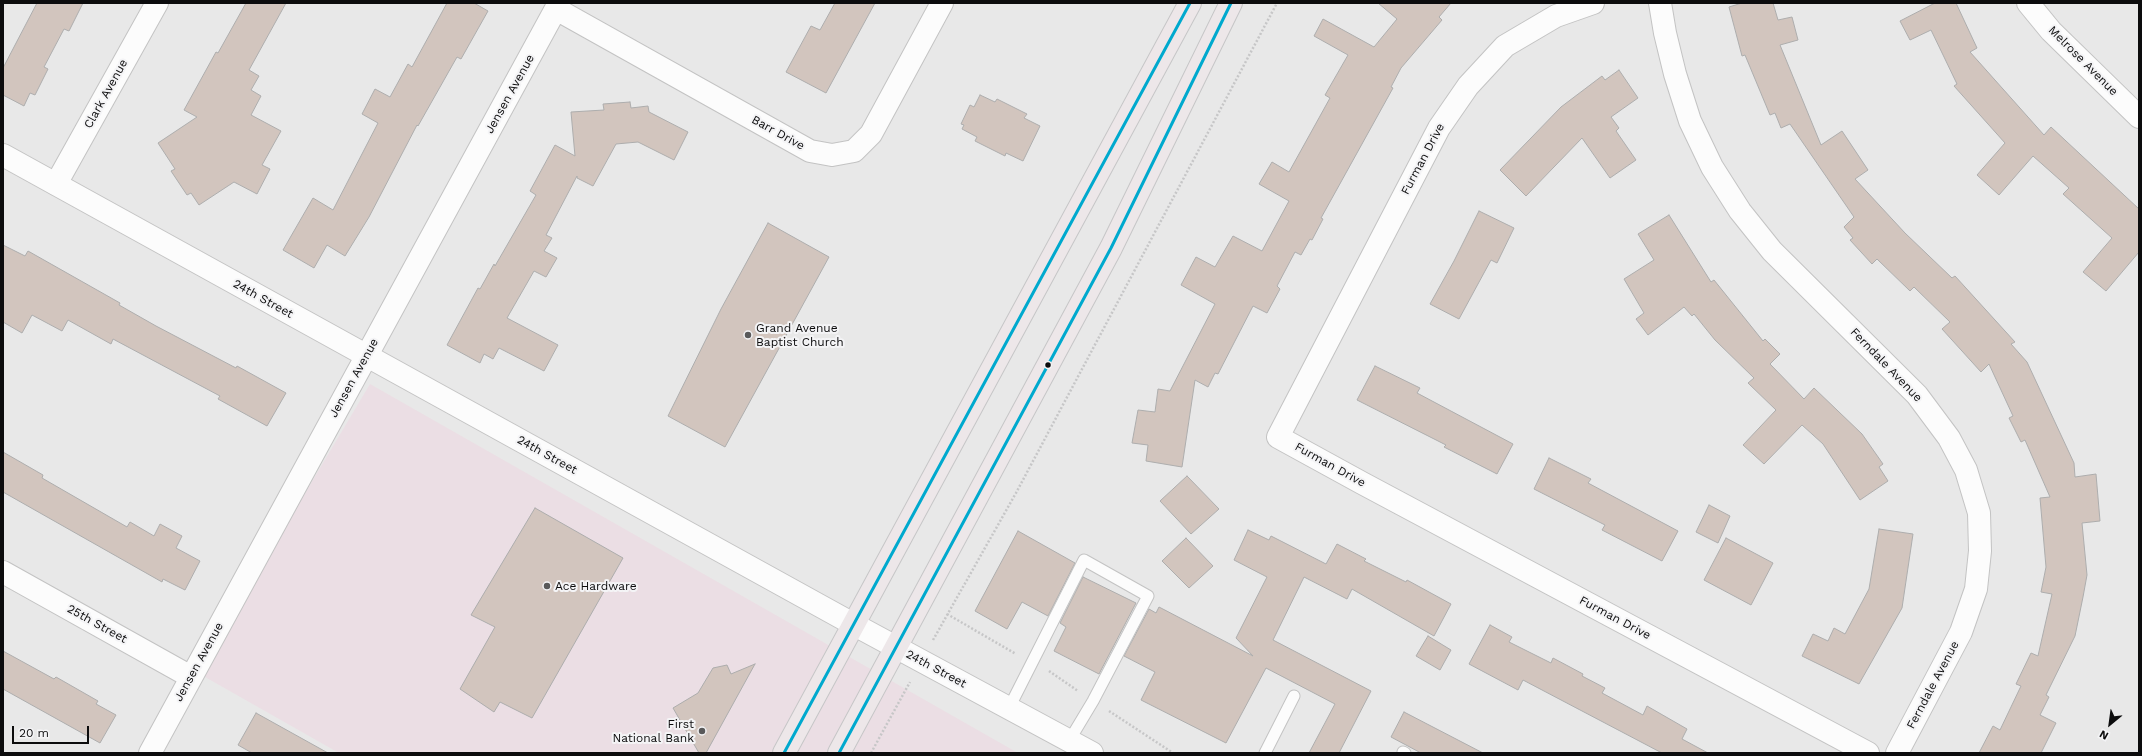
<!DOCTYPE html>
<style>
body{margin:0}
#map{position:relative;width:2142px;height:756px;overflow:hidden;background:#e8e8e8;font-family:"Work Sans",sans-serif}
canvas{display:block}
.frame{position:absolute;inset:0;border:4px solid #0c0c0d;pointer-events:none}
.north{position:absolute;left:2090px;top:704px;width:40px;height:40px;-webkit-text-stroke:3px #f4f4f6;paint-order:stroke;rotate:209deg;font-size:11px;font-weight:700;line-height:16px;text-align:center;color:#0c0c0d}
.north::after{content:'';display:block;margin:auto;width:14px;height:18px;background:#0c0c0d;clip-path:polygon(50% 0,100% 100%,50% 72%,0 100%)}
.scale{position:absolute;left:12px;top:726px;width:77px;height:18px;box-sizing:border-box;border:2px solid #0c0c0d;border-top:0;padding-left:5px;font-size:12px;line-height:14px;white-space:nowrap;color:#0c0c0d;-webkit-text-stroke:3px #f4f4f6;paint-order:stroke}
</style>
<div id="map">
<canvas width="2142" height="756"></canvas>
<div class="frame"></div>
<div class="north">N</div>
<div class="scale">20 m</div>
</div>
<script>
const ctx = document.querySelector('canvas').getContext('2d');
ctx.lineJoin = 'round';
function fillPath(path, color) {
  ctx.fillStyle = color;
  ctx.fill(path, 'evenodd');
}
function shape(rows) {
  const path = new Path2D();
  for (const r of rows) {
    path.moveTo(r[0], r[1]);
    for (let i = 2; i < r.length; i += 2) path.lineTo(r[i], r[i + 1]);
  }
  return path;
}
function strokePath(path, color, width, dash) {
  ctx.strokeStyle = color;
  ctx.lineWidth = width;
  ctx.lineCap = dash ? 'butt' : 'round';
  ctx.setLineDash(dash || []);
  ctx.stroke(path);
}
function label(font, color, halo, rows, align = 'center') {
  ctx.font = font + ' "Work Sans",sans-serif';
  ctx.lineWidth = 4;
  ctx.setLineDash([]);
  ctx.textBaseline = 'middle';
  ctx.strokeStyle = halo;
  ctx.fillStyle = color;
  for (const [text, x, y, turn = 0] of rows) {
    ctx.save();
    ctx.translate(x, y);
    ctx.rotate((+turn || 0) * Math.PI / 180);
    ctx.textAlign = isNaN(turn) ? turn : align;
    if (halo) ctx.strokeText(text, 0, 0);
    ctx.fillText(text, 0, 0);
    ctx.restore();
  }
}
const commercial = shape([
 [370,384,1018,753,339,753,198,673]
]);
const building = shape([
 [37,3,83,3,69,31,64,29,44,67,48,69,35,95,30,93,24,106,3,95,3,68,37,3],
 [246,3,286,3,249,70,259,76,251,90,261,96,251,115,281,131,262,165,270,169,257,194,234,182,199,205,191,193,187,195,171,171,175,169,158,143,197,117,184,110,216,52,218,53,246,3],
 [447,3,474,3,488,11,461,59,457,57,418,126,417,125,369,217,345,256,327,245,314,268,283,250,313,198,333,210,378,123,362,114,375,89,390,97,408,64,412,67,447,3],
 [835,3,875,3,826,93,786,72,811,26,820,30,835,3],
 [1378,3,1451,3,1439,17,1442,20,1401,68,1391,87,1393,88,1321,218,1323,219,1312,240,1310,239,1301,255,1295,252,1277,286,1280,289,1267,313,1253,306,1218,374,1215,373,1208,387,1195,380,1182,467,1146,461,1148,445,1132,443,1138,410,1155,412,1158,389,1170,391,1215,304,1181,285,1196,257,1215,267,1233,236,1262,251,1289,201,1259,184,1272,162,1289,172,1330,98,1325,95,1348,55,1314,36,1323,19,1374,47,1397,19,1378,3],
 [1742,3,1773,3,1778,20,1792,17,1798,40,1780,45,1821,145,1842,131,1868,170,1855,179,1905,233,1952,278,1955,276,2015,342,2011,344,2027,362,2074,463,2075,477,2096,474,2100,521,2082,523,2087,575,2083,597,2075,636,2046,695,2049,697,2040,715,2056,723,2041,753,1979,753,1993,726,2000,730,2021,686,2016,684,2031,653,2038,656,2052,594,2041,592,2046,567,2040,498,2050,497,2025,440,2021,442,2009,418,2013,416,1989,364,1981,372,1942,329,1950,322,1914,287,1910,291,1877,259,1872,264,1850,240,1853,238,1844,227,1854,217,1790,124,1781,128,1775,113,1770,115,1745,55,1742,56,1729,7,1742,3],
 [1935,3,1956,3,1977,48,1970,52,2044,135,2051,127,2139,209,2139,252,2106,291,2083,272,2112,238,2063,194,2069,188,2033,156,1999,195,1977,175,2005,143,1954,86,1957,84,1931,30,1910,40,1900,21,1935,3],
 [1619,70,1638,98,1611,117,1619,128,1616,131,1636,160,1610,178,1582,138,1526,196,1500,170,1561,107,1602,76,1605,80,1619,70],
 [980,95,995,102,997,99,1027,114,1024,118,1040,126,1023,161,1006,153,1005,156,975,141,977,137,962,129,964,125,961,124,970,105,974,107,980,95],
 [630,102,631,108,648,106,649,112,688,132,674,160,638,142,616,144,593,186,577,178,577,176,546,235,552,238,544,251,557,258,546,277,534,271,507,318,558,345,544,371,499,348,493,359,484,354,480,363,447,345,478,288,480,289,494,264,495,266,536,195,530,191,555,145,575,156,571,112,604,110,603,104,630,102],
 [1479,211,1514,228,1497,263,1491,260,1459,319,1430,304,1454,261,1479,211],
 [1669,215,1711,282,1714,280,1763,341,1765,339,1780,354,1770,364,1804,399,1814,388,1862,434,1883,464,1879,467,1888,481,1860,500,1823,444,1802,425,1764,464,1743,445,1776,410,1748,383,1754,378,1715,340,1694,314,1692,316,1684,307,1648,335,1636,319,1644,313,1624,279,1654,260,1638,234,1669,215],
 [768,223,829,257,725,447,668,416,721,309,768,223],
 [3,245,25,256,28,251,120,303,119,305,156,326,236,368,237,366,286,393,267,426,218,399,220,396,113,339,111,344,68,320,62,331,32,315,22,333,3,322,3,245],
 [1375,366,1420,388,1417,393,1513,444,1497,474,1444,447,1446,445,1357,400,1375,366],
 [3,452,43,475,42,478,127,527,130,522,154,536,160,524,182,536,176,548,200,561,185,590,163,579,162,582,3,492,3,452],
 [1549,458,1591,479,1588,483,1678,531,1662,561,1602,530,1605,525,1534,489,1549,458],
 [1187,476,1219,509,1191,534,1160,501,1187,476],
 [1709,505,1730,516,1718,543,1696,532,1709,505],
 [535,508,623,558,532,718,500,702,494,712,460,689,495,627,471,615,535,508],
 [1879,529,1913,534,1902,608,1859,684,1802,656,1813,634,1828,641,1834,628,1845,634,1869,589,1879,529],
 [1248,530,1269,540,1271,536,1326,564,1337,544,1366,559,1364,561,1406,582,1407,580,1451,604,1434,636,1352,589,1347,599,1304,577,1273,640,1371,691,1339,753,1309,753,1335,704,1266,668,1226,743,1141,700,1155,672,1124,656,1149,609,1156,613,1159,607,1253,656,1236,638,1267,577,1234,560,1248,530],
 [1018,531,1075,563,1048,616,1022,602,1007,629,975,611,1018,531],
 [1186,538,1213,566,1189,588,1162,561,1186,538],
 [1726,538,1773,563,1751,605,1704,580,1726,538],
 [1083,577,1136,603,1099,674,1054,651,1066,627,1060,623,1083,577],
 [1490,625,1512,637,1509,642,1551,663,1553,658,1583,674,1582,676,1605,688,1602,693,1643,715,1647,706,1687,729,1682,739,1708,753,1662,753,1523,680,1518,690,1469,664,1490,625],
 [1428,636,1451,650,1440,670,1416,656,1428,636],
 [3,651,54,679,56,677,98,701,96,704,116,715,100,743,3,689,3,651],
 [755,664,706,753,699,753,673,708,698,693,713,668,727,665,731,674,755,664],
 [1404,712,1483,753,1421,753,1391,737,1404,712],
 [256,713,328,753,252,753,238,745,256,713]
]);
const path = shape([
 [947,614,1016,654],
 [933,640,1016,493,1277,3],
 [1049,671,1078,691],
 [1109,711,1173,753],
 [871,753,910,682]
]);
const service = shape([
 [1009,708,1084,560,1148,596,1093,701,1069,741],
 [1403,752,1405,753],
 [1265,753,1294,696]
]);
const minor = shape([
 [1593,3,1556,16,1505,46,1468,86,1439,128,1278,437,1362,483,1868,753],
 [1660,3,1665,33,1675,74,1690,121,1712,167,1740,211,1772,251,1917,395,1949,438,1966,470,1979,513,1980,551,1976,589,1961,632,1897,753],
 [2028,3,2051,31,2139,117],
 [556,9,810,151,832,155,854,151,871,134,942,3],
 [56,184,157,3],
 [3,572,191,677],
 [150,753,559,3]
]);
const secondary = shape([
 [3,155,853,624,1092,753]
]);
const primary = shape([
 [784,753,1190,3],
 [839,753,1111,248,1231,3]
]);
const bus1 = shape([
 [784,753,1190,3],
 [839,753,1111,248,1231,3]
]);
const markers = [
 [748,335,4,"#59595a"],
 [1048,365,3.5,"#0c0c0d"],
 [547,586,4,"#59595a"],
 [702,731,4,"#59595a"]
];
const streetNames = [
 ["Melrose Avenue",2083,61,45],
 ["Clark Avenue",106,94,-61],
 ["Jensen Avenue",510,94,-61],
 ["Barr Drive",778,133,29],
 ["Furman Drive",1423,159,-62],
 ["24th Street",263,299,29],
 ["Ferndale Avenue",1886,365,46],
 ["Jensen Avenue",354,378,-61],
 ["24th Street",547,455,29],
 ["Furman Drive",1330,465,29],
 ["Furman Drive",1615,618,28],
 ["25th Street",97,624,29],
 ["Jensen Avenue",199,662,-61],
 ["24th Street",936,669,28],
 ["Ferndale Avenue",1933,685,-62]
];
const poiNames = [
 ["Grand Avenue",756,328],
 ["Baptist Church",756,342],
 ["Ace Hardware",555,586],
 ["First",694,724,"right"],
 ["National Bank",694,738,"right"]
];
fillPath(commercial, '#ebdee4');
fillPath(building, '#d2c5be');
strokePath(building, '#adadad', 1);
strokePath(service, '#c3c3c3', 13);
strokePath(minor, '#c3c3c3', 24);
strokePath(secondary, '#c3c3c3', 24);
strokePath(primary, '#c6c6c7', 24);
strokePath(path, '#c6c6c7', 2.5, [2, 2]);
strokePath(service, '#fcfcfc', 11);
strokePath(minor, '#fcfcfc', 22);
strokePath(secondary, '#fcfcfc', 22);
strokePath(primary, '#ede7e9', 22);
strokePath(bus1, '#00a9ce', 3);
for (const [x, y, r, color] of markers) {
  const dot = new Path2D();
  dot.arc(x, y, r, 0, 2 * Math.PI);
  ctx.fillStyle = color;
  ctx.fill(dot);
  strokePath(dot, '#f4f4f6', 1.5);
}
label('12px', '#0c0c0d', '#f4f4f6', streetNames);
label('12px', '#0c0c0d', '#f4f4f6', poiNames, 'left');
</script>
